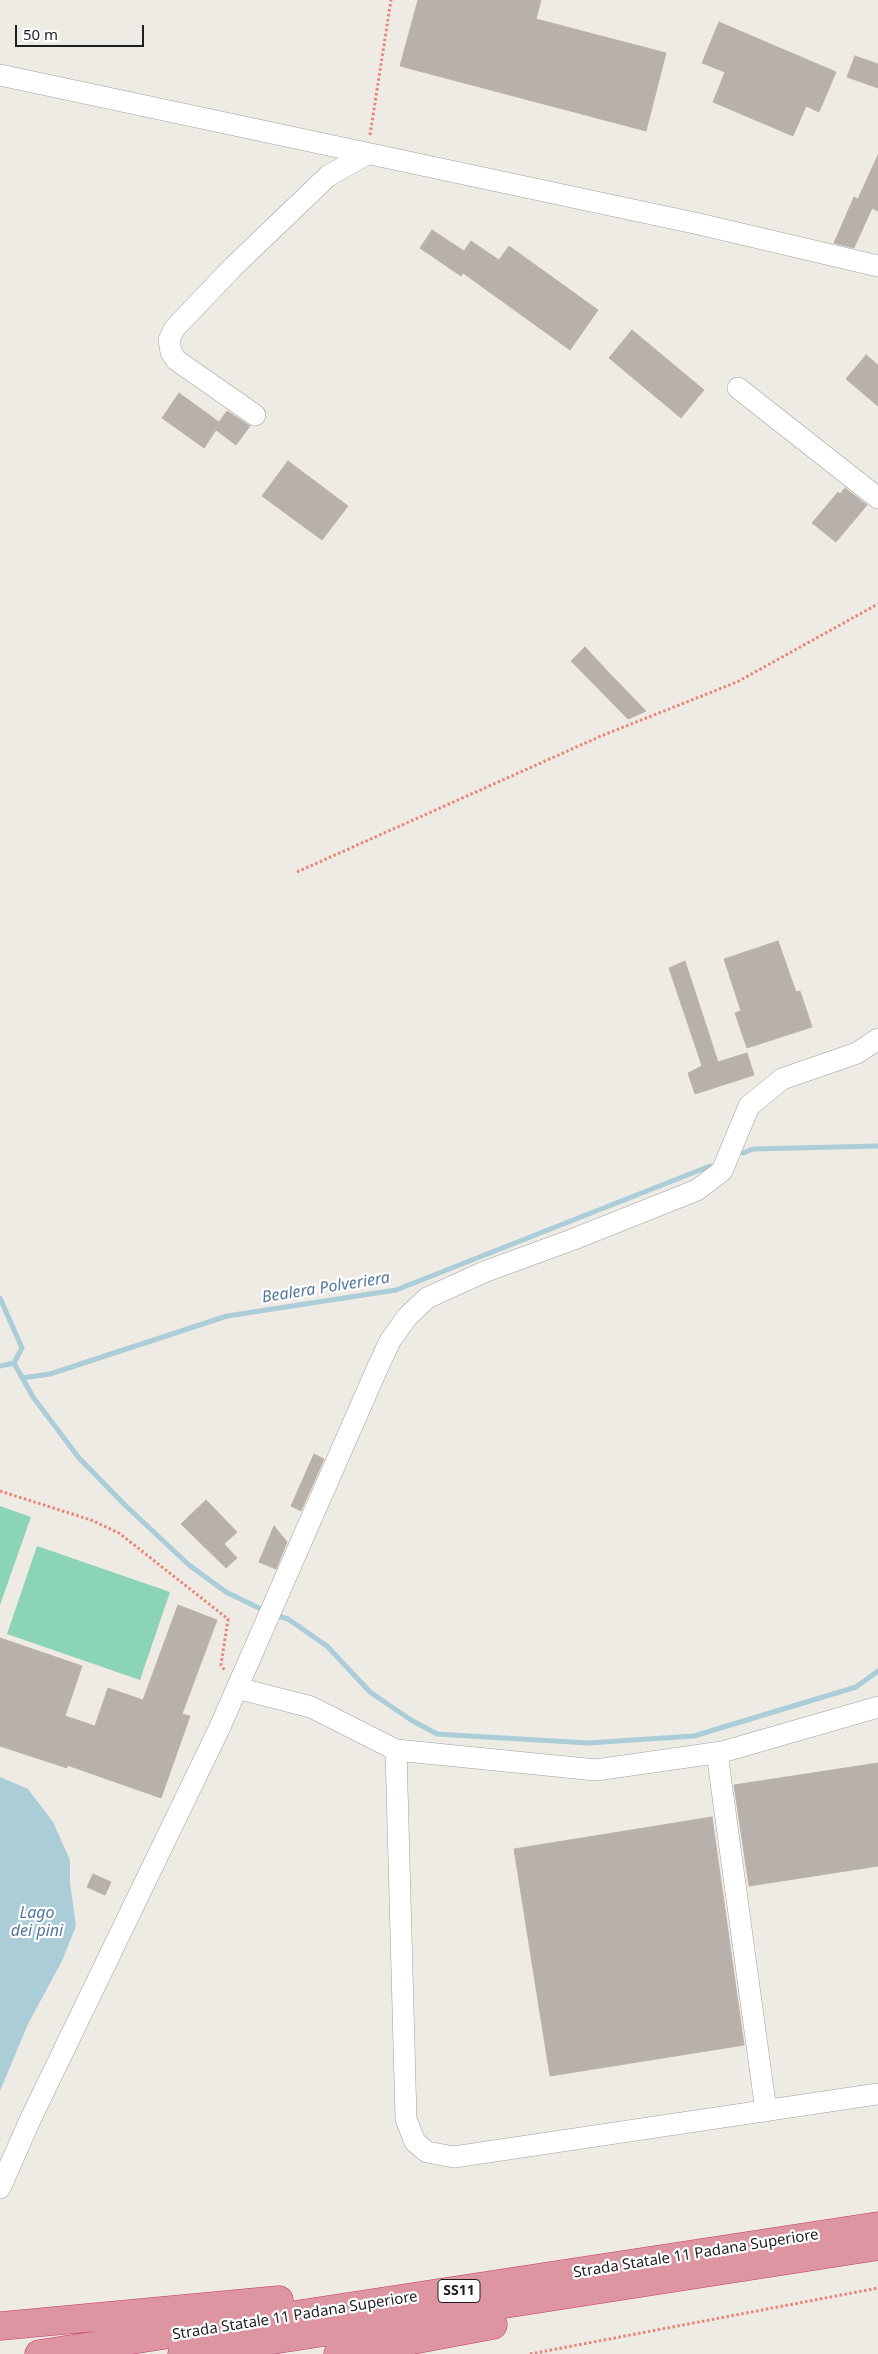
<!DOCTYPE html>
<style>
body{margin:0}
#map{position:relative;width:878px;height:2354px;overflow:hidden;background:#eeebe5;font-family:"Noto Sans",sans-serif}
canvas{display:block}
.scale{position:absolute;left:15px;top:25px;width:129px;height:22px;box-sizing:border-box;border:2px solid #1e1e1e;border-top:0;padding-left:6px;font-size:15px;line-height:18px;white-space:nowrap;color:#1e1e1e;-webkit-text-stroke:4px #fff;paint-order:stroke}
</style>
<div id="map">
<canvas width="878" height="2354"></canvas>
<div class="scale">50 m</div>
</div>
<script>
const ctx = document.querySelector('canvas').getContext('2d');
ctx.lineJoin = 'round';
function fillPath(path, color) {
  ctx.fillStyle = color;
  ctx.fill(path, 'evenodd');
}
function shape(rows) {
  const path = new Path2D();
  for (const r of rows) {
    path.moveTo(r[0], r[1]);
    for (let i = 2; i < r.length; i += 2) path.lineTo(r[i], r[i + 1]);
  }
  return path;
}
function strokePath(path, color, width, dash) {
  ctx.strokeStyle = color;
  ctx.lineWidth = width;
  ctx.lineCap = dash ? 'butt' : 'round';
  ctx.setLineDash(dash || []);
  ctx.stroke(path);
}
function label(font, color, halo, rows, align = 'center') {
  ctx.font = font + ' "Noto Sans",sans-serif';
  ctx.lineWidth = 4.5;
  ctx.setLineDash([]);
  ctx.textBaseline = 'middle';
  ctx.strokeStyle = halo;
  ctx.fillStyle = color;
  for (const [text, x, y, turn = 0] of rows) {
    ctx.save();
    ctx.translate(x, y);
    ctx.rotate((+turn || 0) * Math.PI / 180);
    ctx.textAlign = isNaN(turn) ? turn : align;
    if (halo) ctx.strokeText(text, 0, 0);
    ctx.fillText(text, 0, 0);
    ctx.restore();
  }
}
const pitch = shape([
 [0,1506,31,1517,0,1605],
 [37,1546,170,1592,140,1680,7,1634]
]);
const water = shape([
 [0,1777,28,1789,53,1822,70,1860,70,1883,76,1926,62,1961,28,2024,0,2091]
]);
const stream = shape([
 [743,1153,753,1149,878,1146],
 [0,1298,22,1348,14,1363,33,1397,79,1458,126,1506,189,1565,226,1592,265,1611],
 [0,1366,14,1363],
 [22,1378,50,1374,227,1316,396,1290,710,1166],
 [275,1615,288,1619,327,1646,370,1692,411,1720,437,1734,588,1743,694,1736,856,1687,878,1671]
]);
const building = shape([
 [418,0,541,0,536,19,666,53,646,131,400,66,418,0],
 [719,22,836,72,819,112,806,106,793,136,713,102,725,72,702,63,719,22],
 [855,56,878,64,878,88,847,77,855,56],
 [878,155,878,211,872,208,854,248,834,243,854,197,858,199,878,155],
 [432,230,464,251,471,241,499,260,509,246,598,310,570,350,463,273,461,276,420,248,432,230],
 [632,330,704,390,681,418,609,358,632,330],
 [866,355,878,365,878,406,846,379,866,355],
 [179,393,219,422,227,411,250,426,236,445,216,430,204,448,162,418,179,393],
 [288,461,348,506,322,540,262,496,288,461],
 [845,488,867,505,836,542,812,523,838,492,840,494,845,488],
 [585,647,611,675,646,711,628,719,571,661,585,647],
 [778,941,796,992,800,991,812,1027,747,1048,735,1013,741,1011,724,959,778,941],
 [685,961,718,1062,747,1053,754,1075,695,1094,688,1073,702,1066,669,968,685,961],
 [314,1454,324,1459,301,1511,291,1506,314,1454],
 [206,1500,237,1532,224,1544,237,1558,226,1568,181,1524,206,1500],
 [274,1526,287,1542,276,1569,259,1562,274,1526],
 [178,1605,217,1620,182,1714,190,1716,161,1798,67,1765,67,1768,0,1746,0,1638,82,1666,65,1716,95,1726,108,1688,143,1700,178,1605],
 [878,1763,878,1866,749,1886,734,1785,878,1763],
 [712,1817,744,2045,550,2076,514,1849,712,1817],
 [93,1874,111,1882,105,1895,87,1887,93,1874]
]);
const path = shape([
 [370,135,391,0],
 [297,872,601,736,737,682,878,604],
 [0,1491,91,1520,119,1533,228,1619,221,1665,225,1671],
 [530,2354,878,2288]
]);
const minor = shape([
 [0,75,699,224,878,266],
 [738,388,878,498],
 [255,415,176,360,171,352,169,340,174,329,233,267,328,176,367,154],
 [237,1688,311,1707,396,1750,596,1770,722,1752,878,1707],
 [396,1750,406,2119,415,2142,427,2152,454,2157,878,2094],
 [717,1753,766,2111],
 [0,2188,30,2120,219,1729,377,1369,390,1341,407,1317,427,1298,484,1272,574,1239,697,1190,722,1171,749,1106,782,1079,857,1053,878,1039]
]);
const highway = shape([
 [0,2326,279,2300],
 [39,2354,878,2226],
 [182,2354,878,2246],
 [338,2354,493,2325]
]);
const shields = [
 [459,2291,42]
];
const shieldNames = [
 ["SS11",459,2291]
];
const streetNames = [
 ["Strada Statale 11 Padana Superiore",696,2254,-9],
 ["Strada Statale 11 Padana Superiore",295,2316,-9]
];
const waterNames = [
 ["Bealera Polveriera",326,1288,-9],
 ["Lago",37,1913],
 ["dei pini",37,1931]
];
fillPath(pitch, '#8cd4b8');
fillPath(water, '#aacdd7');
strokePath(stream, '#aacdd7', 5);
fillPath(building, '#b7b0ab');
strokePath(building, '#beb2a9', 1);
strokePath(minor, '#9f9f9f', 22);
strokePath(highway, '#c63868', 29);
strokePath(path, '#ea857a', 3, [2.5, 2.5]);
strokePath(minor, '#fff', 21);
strokePath(highway, '#dd95a2', 28);
for (const [x, y, w] of shields) {
  const box = new Path2D();
  box.roundRect(x - w / 2, y - 11.5, w, 23, 4);
  ctx.fillStyle = '#fff';
  ctx.fill(box);
  strokePath(box, '#1e1e1e', 1);
}
label('bold 14px', '#1e1e1e', null, shieldNames);
label('15px', '#1e1e1e', '#fff', streetNames);
label('italic 16px', '#52779c', '#fff', waterNames);
</script>
